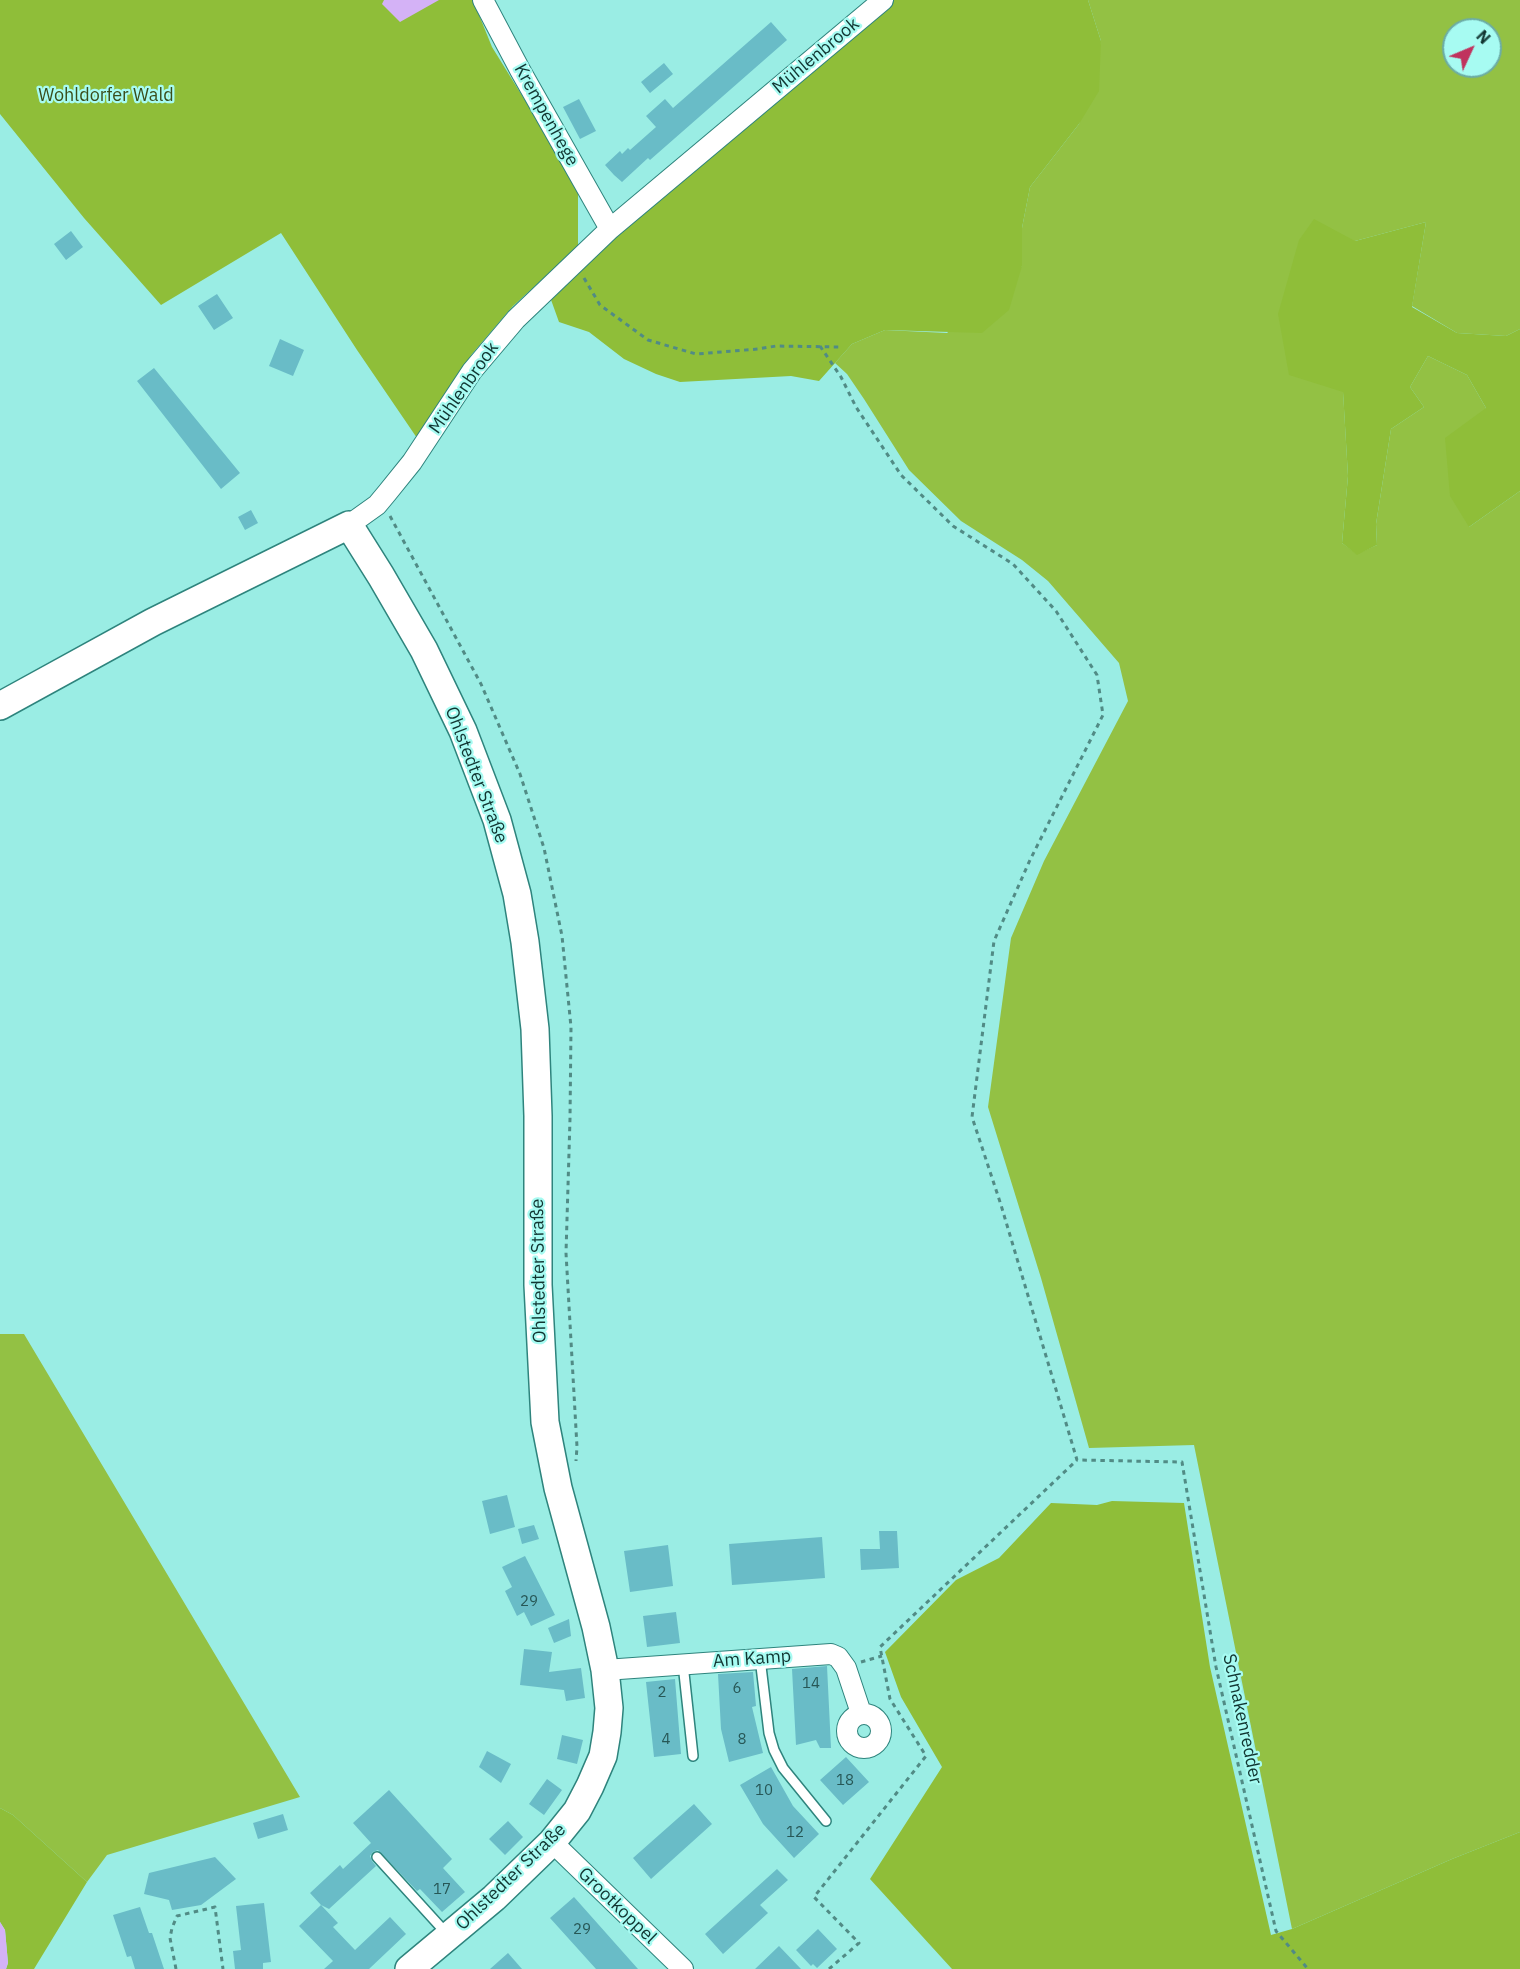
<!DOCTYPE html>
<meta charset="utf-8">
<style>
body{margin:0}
#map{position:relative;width:1520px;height:1969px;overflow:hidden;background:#9aede4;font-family:"IBM Plex Sans",sans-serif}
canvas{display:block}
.north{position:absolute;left:1442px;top:18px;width:60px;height:60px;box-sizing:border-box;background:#a7fbf2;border:2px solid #6baca5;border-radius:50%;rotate:46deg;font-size:16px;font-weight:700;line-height:24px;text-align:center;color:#113531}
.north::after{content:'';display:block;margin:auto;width:21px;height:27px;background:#c0325e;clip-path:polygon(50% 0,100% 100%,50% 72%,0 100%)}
</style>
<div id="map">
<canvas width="1520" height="1969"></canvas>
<div class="north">N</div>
</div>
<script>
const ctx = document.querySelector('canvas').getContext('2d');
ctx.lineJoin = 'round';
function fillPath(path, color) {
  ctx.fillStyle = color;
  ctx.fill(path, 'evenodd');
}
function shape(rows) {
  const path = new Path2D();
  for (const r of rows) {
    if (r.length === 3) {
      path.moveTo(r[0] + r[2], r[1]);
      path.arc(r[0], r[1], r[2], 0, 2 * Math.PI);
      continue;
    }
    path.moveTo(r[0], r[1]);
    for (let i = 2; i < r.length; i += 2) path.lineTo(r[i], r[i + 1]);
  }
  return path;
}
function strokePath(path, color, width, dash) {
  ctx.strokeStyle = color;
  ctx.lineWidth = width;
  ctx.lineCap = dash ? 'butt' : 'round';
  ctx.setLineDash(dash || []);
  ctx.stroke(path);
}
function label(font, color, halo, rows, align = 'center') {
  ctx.font = font + ' "IBM Plex Sans",sans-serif';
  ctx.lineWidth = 4.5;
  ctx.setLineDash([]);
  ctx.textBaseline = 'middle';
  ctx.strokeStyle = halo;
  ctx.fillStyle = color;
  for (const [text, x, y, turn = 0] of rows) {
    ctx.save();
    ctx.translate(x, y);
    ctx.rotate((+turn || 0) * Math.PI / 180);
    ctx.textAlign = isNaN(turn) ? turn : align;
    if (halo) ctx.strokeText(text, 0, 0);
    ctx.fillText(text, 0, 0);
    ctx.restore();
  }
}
const green = shape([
 [1088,0,1520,0,1520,329,1506,336,1457,333,1412,306,1426,222,1355,241,1289,374,1343,391,1348,476,1342,543,1357,554,1377,545,1376,524,1391,429,1424,407,1410,387,1428,356,1467,375,1486,408,1469,527,1520,491,1520,1832,1452,1859,1292,1929,1194,1445,1089,1448,1041,1278,988,1107,1011,938,1044,861,1128,701,1119,663,1048,581,1022,560,961,521,909,470,864,399,847,374,835,363,852,344,885,330,947,333,1022,266,1022,228,1030,187,1079,124,1101,41],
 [1454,30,1490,30,1490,66,1454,66],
 [0,1334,24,1334,300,1797,107,1855,87,1882,13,1815,0,1808]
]);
const forest = shape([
 [0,0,473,0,492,47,578,186,578,247,513,306,472,354,417,438,357,350,281,233,161,305,84,218,0,114],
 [888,0,1088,0,1101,41,1099,91,1079,124,1030,187,1022,228,1022,266,1009,310,982,333,885,330,852,344,819,381,791,376,680,382,656,374,624,359,589,332,559,322,550,297,563,268],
 [1314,219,1355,241,1426,222,1412,307,1457,333,1506,336,1520,329,1520,491,1469,527,1450,496,1445,438,1486,408,1467,375,1428,356,1410,387,1424,407,1391,429,1376,524,1377,545,1357,555,1342,543,1348,476,1343,392,1289,375,1278,314,1299,240],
 [1112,1501,1184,1503,1210,1667,1271,1935,1292,1929,1452,1859,1520,1832,1520,1969,952,1969,870,1879,942,1767,901,1697,885,1652,956,1580,999,1558,1051,1503,1097,1505],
 [0,1808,13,1815,87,1882,34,1969,6,1969,8,1963,5,1930,0,1922]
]);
const water = shape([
 [384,0,439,0,400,22,382,4],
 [0,1922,5,1930,8,1963,6,1969,0,1969]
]);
const building = shape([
 [771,22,787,40,650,160,648,158,622,182,614,175,605,165,620,151,622,154,628,148,630,150,656,127,646,116,665,99,673,108],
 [664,63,673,74,650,93,641,82],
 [579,99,596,131,580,139,563,107],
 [71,231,83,247,66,260,54,244],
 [217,294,233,318,214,330,198,306],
 [280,339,304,350,293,376,269,366],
 [154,368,240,473,221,489,137,381],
 [251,510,258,523,245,530,238,517],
 [507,1495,515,1527,490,1534,482,1501],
 [534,1525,539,1539,522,1544,518,1529],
 [879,1531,897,1531,899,1568,861,1570,860,1549,880,1549],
 [822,1537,825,1578,732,1585,729,1544],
 [668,1545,673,1586,630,1592,624,1551],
 [525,1556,555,1615,531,1626,524,1612,517,1616,505,1591,512,1587,502,1567],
 [676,1612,680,1643,647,1647,643,1616],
 [569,1619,571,1636,554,1643,548,1628],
 [524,1649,552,1652,549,1672,581,1668,585,1698,566,1701,564,1690,520,1685],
 [827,1666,831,1748,820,1748,816,1740,796,1745,792,1669],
 [753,1672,756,1706,752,1707,763,1753,729,1762,721,1729,718,1674],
 [675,1679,681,1754,654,1757,646,1682],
 [562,1735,583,1740,577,1764,557,1759],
 [487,1751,511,1764,501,1783,479,1767],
 [846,1757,869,1782,843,1805,820,1780],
 [771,1767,793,1806,819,1834,794,1858,763,1824,740,1785],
 [547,1779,562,1790,544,1815,529,1804],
 [389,1790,452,1859,443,1868,465,1892,442,1912,420,1889,417,1891,378,1850,373,1852,370,1856,372,1861,376,1866,329,1909,321,1905,310,1893,340,1865,343,1869,371,1843,353,1823],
 [694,1804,712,1824,651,1879,633,1858],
 [283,1814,288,1830,258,1839,253,1823],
 [508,1821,523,1837,505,1855,489,1839],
 [215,1857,236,1879,201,1905,172,1910,169,1900,144,1894,149,1873],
 [777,1869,788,1880,760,1905,768,1913,723,1954,705,1934],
 [574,1897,638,1969,596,1969,550,1918],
 [264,1903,271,1962,263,1963,263,1969,235,1969,233,1951,241,1950,236,1906],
 [321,1905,338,1923,333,1927,355,1950,390,1917,406,1934,369,1969,324,1969,333,1961,299,1926],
 [140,1907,149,1933,152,1933,164,1969,135,1969,131,1956,127,1957,113,1915],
 [818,1929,837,1949,817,1968,813,1964,811,1966,796,1950],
 [779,1946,801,1969,755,1969],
 [508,1953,522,1969,490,1969]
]);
const path = shape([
 [584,278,600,305,648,340,696,354,758,349,776,346,841,347],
 [820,346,841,377,856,407,901,475,953,526,1013,564,1056,611,1097,675,1103,715,1030,860,994,941,972,1117,1001,1205,1077,1460,1182,1462,1216,1667,1276,1931,1308,1969],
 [390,516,481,684,520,774,544,848,562,936,571,1027,570,1119,566,1253,577,1447,576,1461],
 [861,1662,882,1656],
 [176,1969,170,1938,172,1928,177,1916,215,1907,223,1969],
 [829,1969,859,1943,814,1897,926,1756,890,1699,880,1647,1077,1460]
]);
const lane = shape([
 [760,1658,769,1733,774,1750,783,1768,826,1821],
 [683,1664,693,1756],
 [377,1857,447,1934]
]);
const street = shape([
 [483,0,520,70,610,229],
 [349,525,377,505,387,493,412,462,472,371,516,319,610,229,883,0],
 [605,1670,831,1654,838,1657,846,1668,861,1713],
 [864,1731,17],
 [552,1842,683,1969]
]);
const secondary = shape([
 [0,706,153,622,349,525,381,576,424,650,463,731,497,820,517,894,525,942,535,1029,538,1116,538,1285,545,1422,558,1488,596,1627,605,1670,609,1708,607,1732,603,1756,590,1786,577,1811,552,1842,494,1898,409,1969]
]);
const numberNames = [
 ["29",529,1602],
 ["14",811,1684],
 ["6",737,1689],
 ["2",662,1693],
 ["4",666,1740],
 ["8",742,1740],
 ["18",845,1781],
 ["10",764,1791],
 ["12",795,1833],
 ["17",442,1890],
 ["29",582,1930]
];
const streetNames = [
 ["Mühlenbrook",816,56,-40],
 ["Krempenhege",546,115,61],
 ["Mühlenbrook",464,388,-55],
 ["Ohlstedter Straße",476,775,69],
 ["Ohlstedter Straße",539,1271,-91],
 ["Am Kamp",752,1659,-4],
 ["Schnakenredder",1242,1719,78],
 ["Ohlstedter Straße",511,1877,-44],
 ["Grootkoppel",617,1906,44]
];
const parkNames = [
 ["Wohldorfer Wald",106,96]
];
fillPath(green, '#93c144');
fillPath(forest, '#8fbe39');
fillPath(water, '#d4b2f6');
fillPath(building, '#69bcc7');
strokePath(lane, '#2e847d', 12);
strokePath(street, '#2e847d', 22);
strokePath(secondary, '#2e847d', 30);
strokePath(path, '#518b85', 3, [4.5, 4.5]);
strokePath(lane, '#fff', 9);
strokePath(street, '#fff', 20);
strokePath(secondary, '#fff', 27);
label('15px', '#275756', null, numberNames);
label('18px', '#113531', '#a7fbf2', streetNames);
label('18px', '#3a4d1a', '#a7fbf2', parkNames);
</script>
